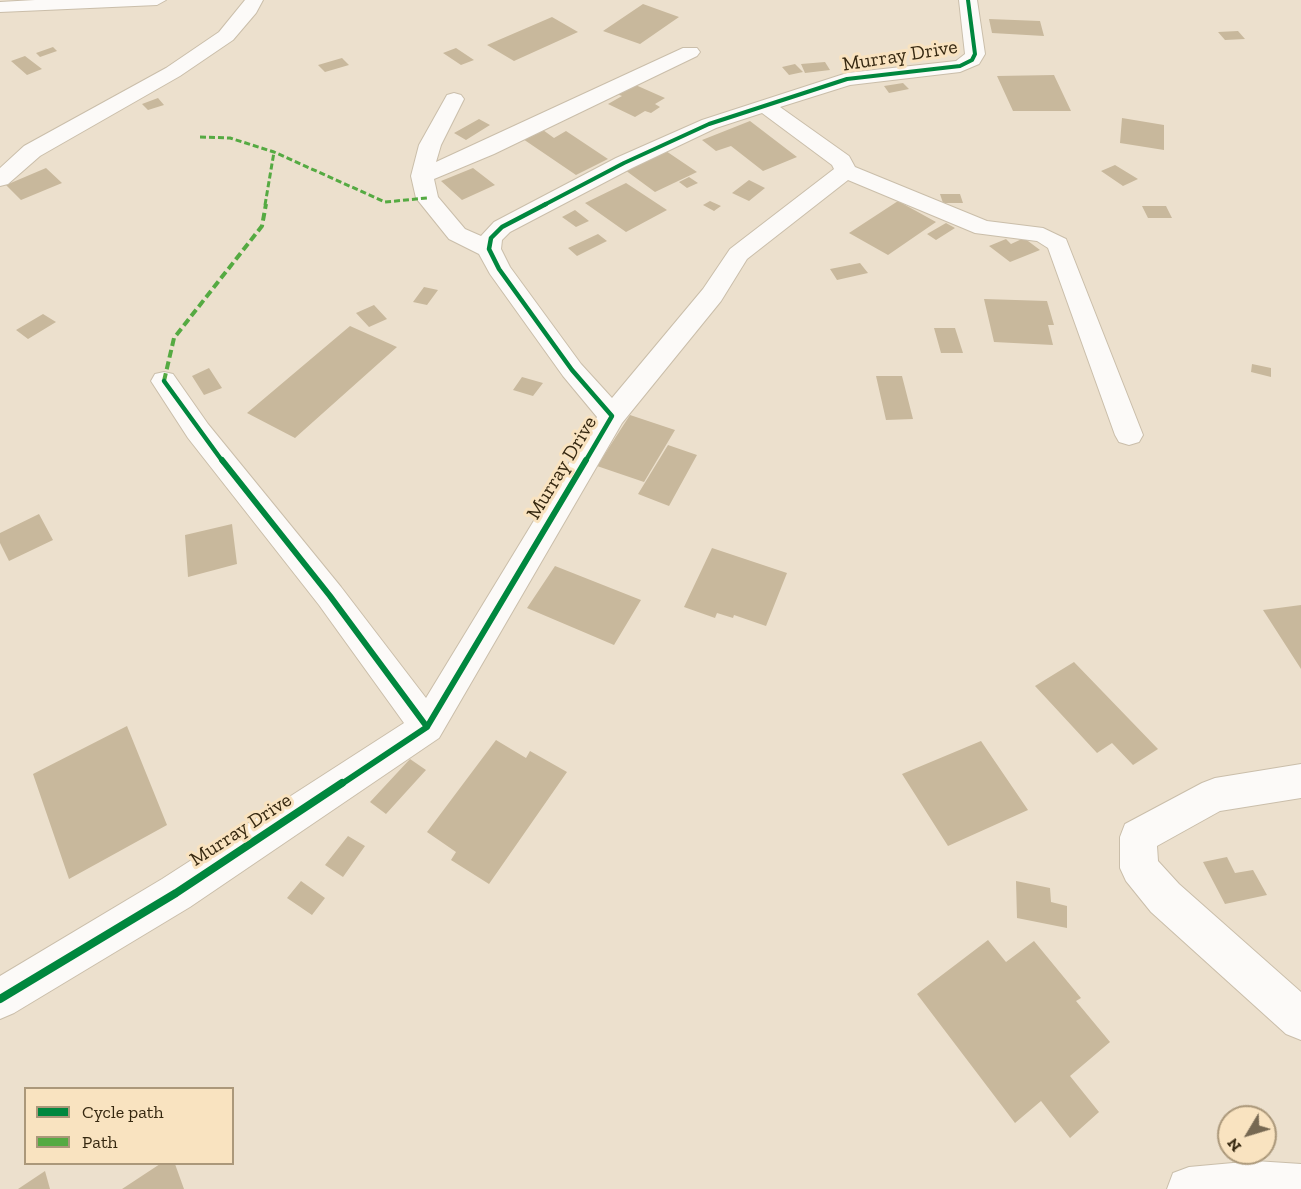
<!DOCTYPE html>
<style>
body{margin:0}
#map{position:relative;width:1301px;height:1189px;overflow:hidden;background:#ece0cd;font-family:"Zilla Slab",serif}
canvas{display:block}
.legend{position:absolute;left:24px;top:1087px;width:210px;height:78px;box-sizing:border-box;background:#f9e3c0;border:2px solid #ab987a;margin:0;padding:8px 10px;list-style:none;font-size:18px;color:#362810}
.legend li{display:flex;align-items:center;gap:12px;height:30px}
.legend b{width:30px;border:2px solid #ab987a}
.north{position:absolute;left:1217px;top:1105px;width:60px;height:60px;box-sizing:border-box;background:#f9e3c0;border:2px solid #ab987a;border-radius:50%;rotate:232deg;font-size:16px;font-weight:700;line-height:24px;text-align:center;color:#362810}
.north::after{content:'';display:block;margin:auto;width:21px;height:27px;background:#766852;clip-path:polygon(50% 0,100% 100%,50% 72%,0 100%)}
</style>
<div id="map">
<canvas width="1301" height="1189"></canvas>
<ul class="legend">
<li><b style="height:8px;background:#00873e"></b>Cycle path</li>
<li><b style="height:8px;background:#55aa42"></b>Path</li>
</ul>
<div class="north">N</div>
</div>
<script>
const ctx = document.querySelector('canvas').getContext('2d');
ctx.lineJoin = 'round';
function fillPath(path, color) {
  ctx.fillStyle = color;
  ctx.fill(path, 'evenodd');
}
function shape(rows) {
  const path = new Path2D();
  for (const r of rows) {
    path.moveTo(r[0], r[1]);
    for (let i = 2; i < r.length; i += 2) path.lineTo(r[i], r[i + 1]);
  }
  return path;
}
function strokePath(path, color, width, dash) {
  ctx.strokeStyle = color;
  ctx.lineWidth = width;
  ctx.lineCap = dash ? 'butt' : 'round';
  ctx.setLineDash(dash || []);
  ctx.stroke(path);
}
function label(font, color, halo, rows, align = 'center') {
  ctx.font = font + ' "Zilla Slab",serif';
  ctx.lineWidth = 6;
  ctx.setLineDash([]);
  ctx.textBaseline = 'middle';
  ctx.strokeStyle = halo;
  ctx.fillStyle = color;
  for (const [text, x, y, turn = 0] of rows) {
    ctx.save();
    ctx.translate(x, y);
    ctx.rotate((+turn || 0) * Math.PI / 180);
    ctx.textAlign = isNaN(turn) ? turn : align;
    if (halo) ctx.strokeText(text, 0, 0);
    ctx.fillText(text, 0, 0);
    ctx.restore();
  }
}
const building = shape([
 [643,4,679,17,640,44,603,31],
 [552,17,578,32,514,61,487,45],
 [989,19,1040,21,1044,36,992,33],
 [1238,31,1245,39,1225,40,1218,32],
 [53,47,57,51,40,57,36,53],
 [456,48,474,60,461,65,443,53],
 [25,56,42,69,27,75,11,61],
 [342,58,349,65,325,72,318,65],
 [825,62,830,70,805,73,801,64],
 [795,64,803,72,789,75,782,67],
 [1054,75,1071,111,1013,111,997,76],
 [631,83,665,98,655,104,660,107,651,113,645,111,635,117,608,104,622,96,614,93],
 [903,83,909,89,889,93,884,86],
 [158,98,164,105,148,110,142,104],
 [1122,118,1164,125,1164,150,1120,143],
 [479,119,490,125,466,140,454,133],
 [750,121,797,157,763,171,731,146,716,151,702,140],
 [543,130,554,138,566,131,608,159,576,175,523,139],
 [666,151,697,172,655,192,625,170],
 [1115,165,1138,179,1123,186,1101,171],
 [46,168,62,183,21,200,6,185],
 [473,168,495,185,462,200,441,181],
 [689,177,698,183,687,188,679,182],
 [749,180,765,188,749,201,732,193],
 [626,183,667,210,626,232,585,203],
 [940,194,960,194,963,203,943,203],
 [710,201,721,206,714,211,703,205],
 [898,201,936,222,888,255,849,233],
 [1142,206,1166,206,1172,218,1148,218],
 [575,210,589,221,576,227,562,217],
 [946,223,955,228,936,240,927,234],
 [598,234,607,241,577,256,568,248],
 [1024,238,1040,250,1010,262,989,246,1006,239,1011,244],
 [860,263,868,273,837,280,830,269],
 [424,287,438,290,427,305,413,302],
 [984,299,1047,301,1054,325,1048,325,1053,345,994,342],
 [374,305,387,319,369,327,356,313],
 [43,314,56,322,28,339,16,330],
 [350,326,397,347,295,438,247,413],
 [934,328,955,328,963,353,941,353],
 [1252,364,1271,368,1271,377,1251,372],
 [209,368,222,388,204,395,192,376],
 [876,376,902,376,913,419,886,420],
 [522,377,543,383,533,396,513,390],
 [630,415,675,430,644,482,597,466],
 [668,445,697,455,669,506,638,494],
 [39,514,53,540,9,561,0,543,0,533],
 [232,524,237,564,188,577,185,535],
 [712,548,787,573,766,626,734,615,733,618,717,613,715,618,684,607],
 [555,566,641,600,614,645,527,608],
 [1301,605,1301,669,1263,610],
 [1074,662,1158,749,1133,765,1112,743,1097,753,1035,686],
 [127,726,167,825,69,879,33,774],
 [496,740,526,758,530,751,567,772,489,884,451,860,456,852,427,832],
 [981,741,1028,810,948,846,902,774],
 [410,759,426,770,386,814,370,802],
 [348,836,365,846,343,877,325,865],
 [1227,857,1235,873,1253,870,1267,895,1225,904,1203,862],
 [301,881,325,898,312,915,287,898],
 [1016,881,1050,888,1051,902,1067,906,1067,928,1017,918],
 [988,940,1006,962,1034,941,1081,998,1076,1001,1110,1042,1070,1076,1099,1112,1070,1138,1041,1101,1015,1123,917,994],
 [160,1164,175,1164,184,1189,122,1189],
 [45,1171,50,1189,18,1189]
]);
const street = shape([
 [35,0,166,0,157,5,0,12,0,2,35,0],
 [245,0,263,0,256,13,233,40,180,76,40,156,8,184,0,186,0,168,24,146,166,68,219,32,245,0],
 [959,0,977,0,985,54,979,64,960,72,850,85,780,107,849,156,855,167,987,221,1043,228,1066,239,1143,435,1139,442,1129,445,1119,442,1115,435,1048,248,1037,241,975,233,848,180,747,259,721,301,622,423,439,738,190,907,14,1013,0,1019,0,976,162,879,404,723,319,605,188,438,151,381,155,374,164,372,173,374,208,424,341,587,426,698,597,417,563,376,490,274,479,254,449,239,416,198,411,176,419,145,447,95,454,93,461,95,464,99,441,145,436,162,683,48,697,48,700,52,697,56,494,154,434,179,438,197,465,229,481,236,494,222,616,158,702,120,847,73,956,61,965,54,959,0],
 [762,113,832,165,834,169,730,249,703,289,612,398,581,364,510,267,501,249,502,240,510,232,632,168,716,128,762,113],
 [1301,764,1301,798,1220,811,1157,846,1158,861,1179,884,1301,992,1301,1040,1286,1034,1151,912,1126,881,1120,868,1120,837,1125,824,1202,783,1215,778,1301,764],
 [1255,1161,1301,1164,1301,1189,1167,1189,1173,1173,1189,1167,1255,1161]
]);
const quietFar1 = shape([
 [200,137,230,138,274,152,385,202,427,198],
 [265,205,274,152]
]);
const quiet = shape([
 [164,381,174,338,262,226,266,204]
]);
const cyclewayFar3 = shape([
 [544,205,624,163,709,124,847,79,960,66,972,60,975,54,968,0]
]);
const cyclewayFar2 = shape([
 [546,204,502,227,491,238,489,249,499,269,572,370,612,416,585,462],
 [164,381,223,462]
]);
const cyclewayFar1 = shape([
 [222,460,330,596,427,727],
 [340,785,427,727,586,460]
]);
const cycleway = shape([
 [0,999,176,893,342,783]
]);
const streetNames = [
 ["Murray Drive",900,56,-9],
 ["Murray Drive",562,468,-59],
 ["Murray Drive",241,830,-33]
];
fillPath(building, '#c8b89c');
strokePath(street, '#cabeaa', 2);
fillPath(street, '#fcfaf8');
strokePath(quietFar1, '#55aa42', 3, [6, 3]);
strokePath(quiet, '#55aa42', 4, [8, 4]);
strokePath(cyclewayFar3, '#00873e', 4);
strokePath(cyclewayFar2, '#00873e', 4.5);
strokePath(cyclewayFar1, '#00873e', 6);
strokePath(cycleway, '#00873e', 8);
label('20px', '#362810', '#f9e3c0', streetNames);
</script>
